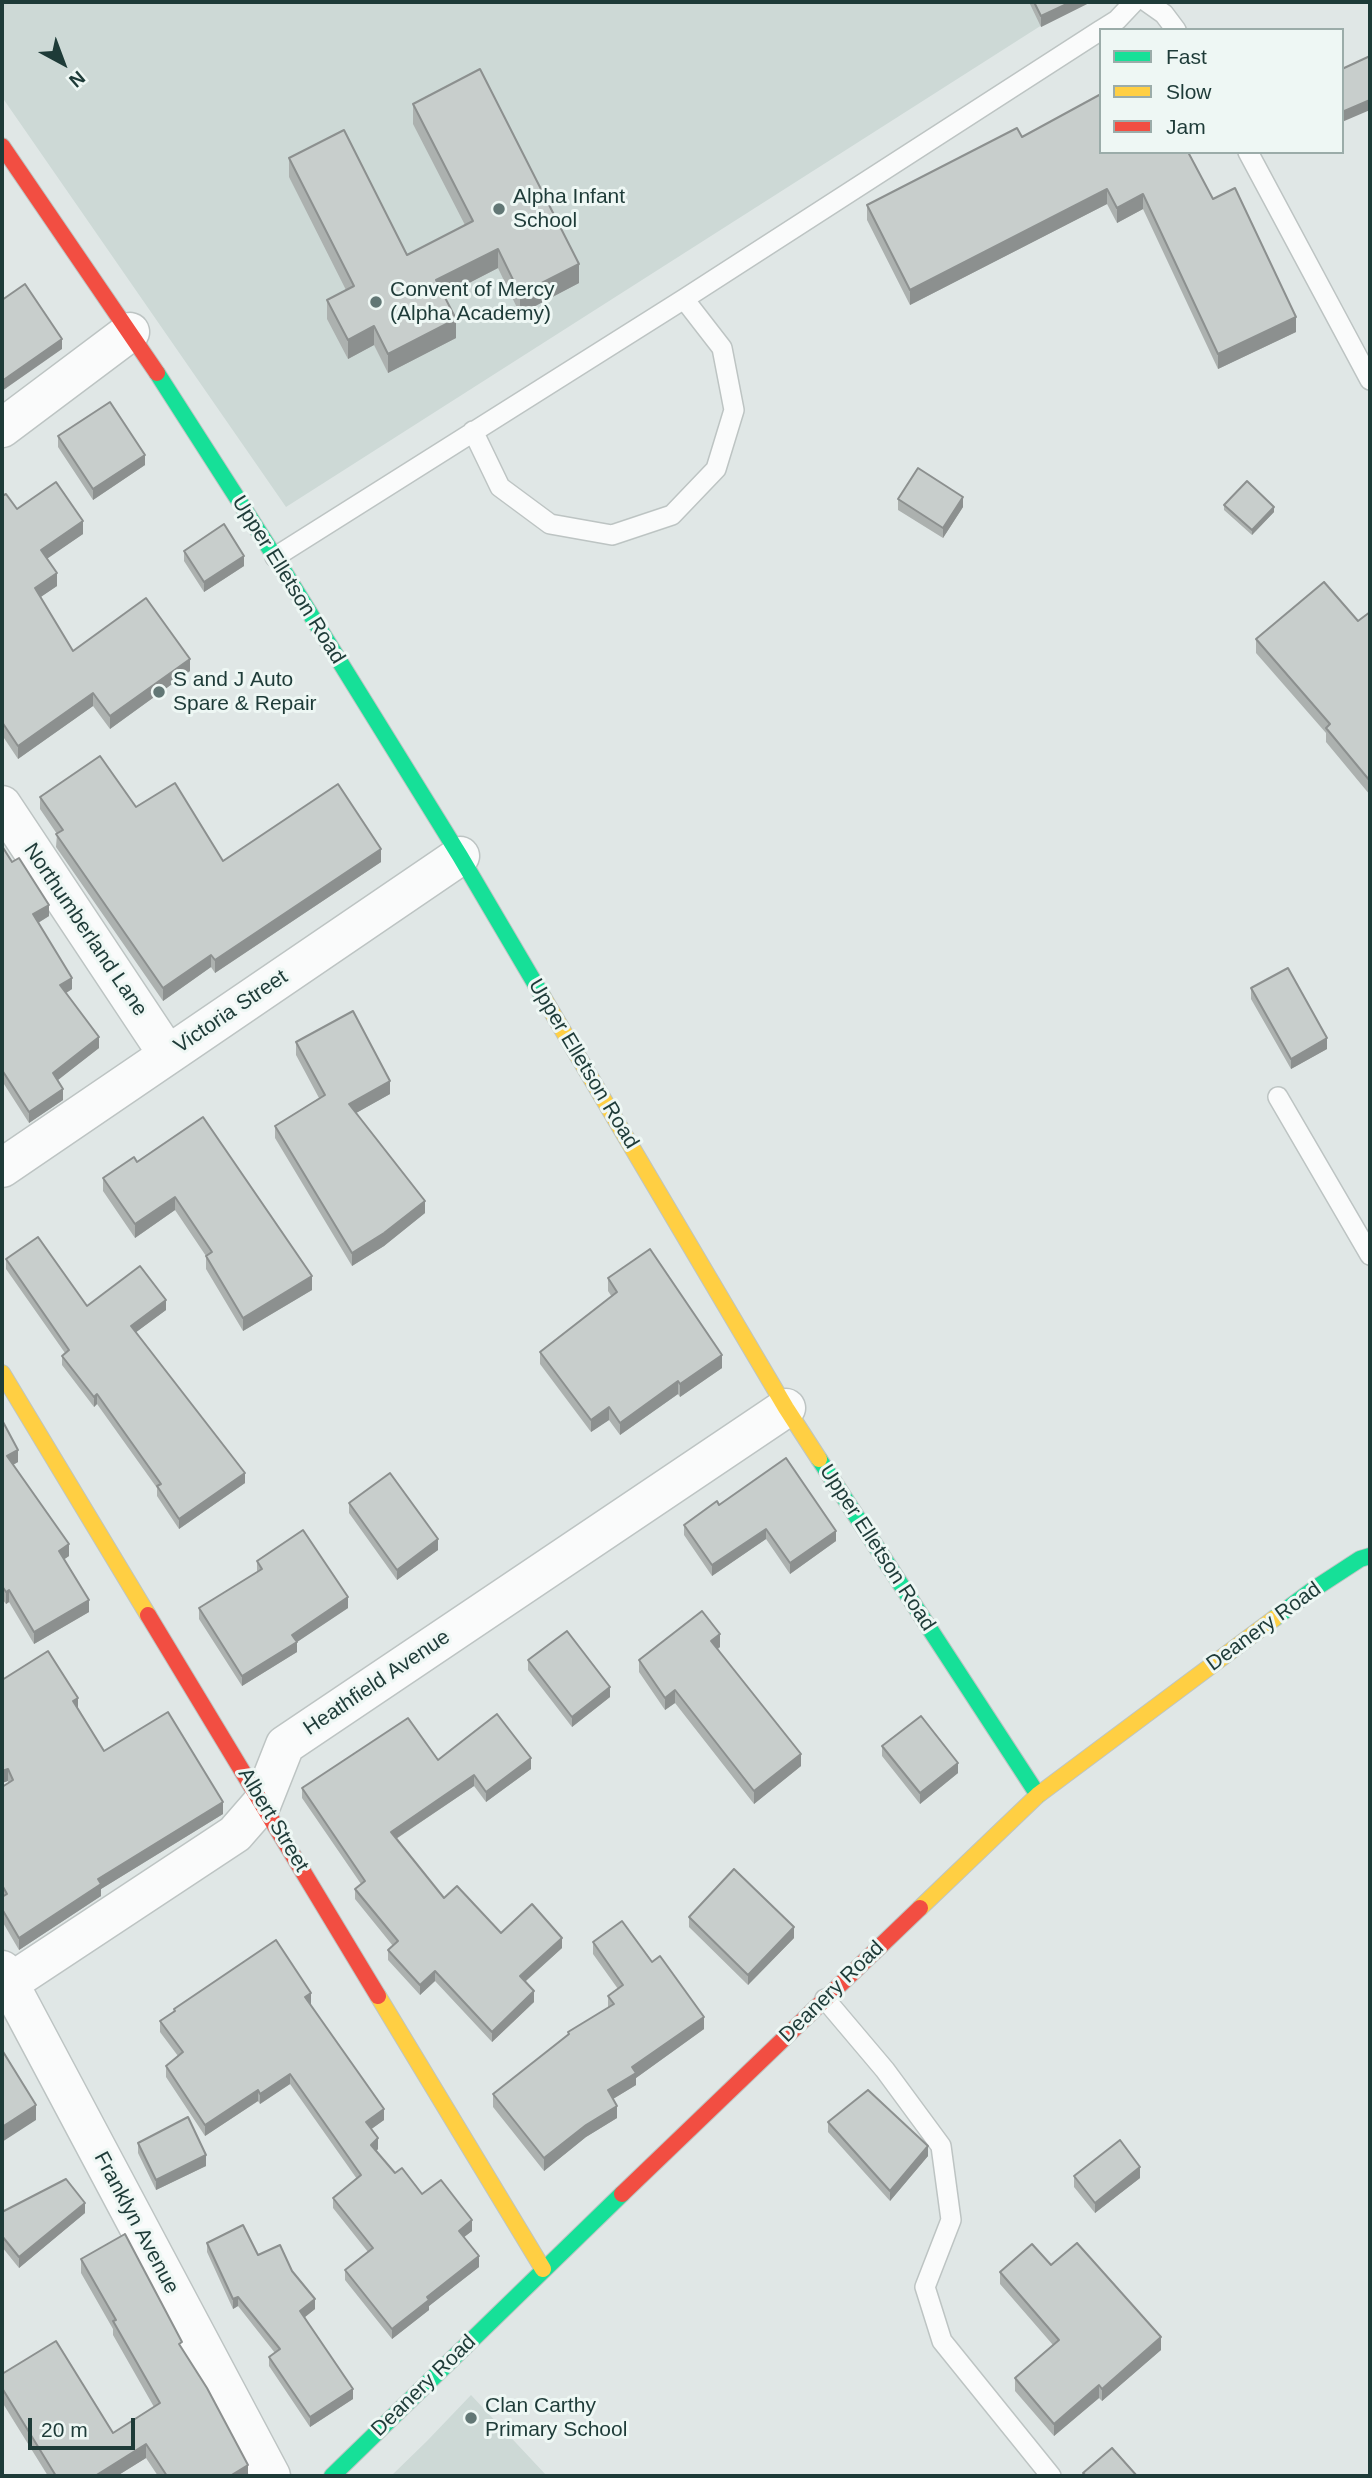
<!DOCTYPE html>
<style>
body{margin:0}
#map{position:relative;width:1372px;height:2478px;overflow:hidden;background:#e0e7e6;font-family:Helvetica,sans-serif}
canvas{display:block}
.frame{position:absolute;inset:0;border:4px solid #1e3b38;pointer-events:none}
.legend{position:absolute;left:1099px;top:28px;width:245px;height:126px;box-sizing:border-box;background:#eef7f4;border:2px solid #9baca9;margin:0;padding:9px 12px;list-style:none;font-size:21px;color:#1e3b38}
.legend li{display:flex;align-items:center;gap:14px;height:35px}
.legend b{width:35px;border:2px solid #9baca9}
.north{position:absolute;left:28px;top:28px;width:70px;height:70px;-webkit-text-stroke:5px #eef7f4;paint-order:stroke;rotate:139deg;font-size:19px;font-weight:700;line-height:28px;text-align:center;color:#1e3b38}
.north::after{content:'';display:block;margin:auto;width:24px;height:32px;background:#1e3b38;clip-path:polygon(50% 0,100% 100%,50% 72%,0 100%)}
.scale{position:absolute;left:28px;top:2418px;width:107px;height:32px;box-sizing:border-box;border:4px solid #1e3b38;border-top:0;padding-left:9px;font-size:21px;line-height:24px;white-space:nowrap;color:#1e3b38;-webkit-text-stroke:5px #eef7f4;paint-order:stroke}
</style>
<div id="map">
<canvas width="1372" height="2478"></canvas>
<div class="frame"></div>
<ul class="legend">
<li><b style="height:9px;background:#16e098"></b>Fast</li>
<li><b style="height:9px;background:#ffcf43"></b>Slow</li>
<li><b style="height:9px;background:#f24e42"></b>Jam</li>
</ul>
<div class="north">N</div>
<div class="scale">20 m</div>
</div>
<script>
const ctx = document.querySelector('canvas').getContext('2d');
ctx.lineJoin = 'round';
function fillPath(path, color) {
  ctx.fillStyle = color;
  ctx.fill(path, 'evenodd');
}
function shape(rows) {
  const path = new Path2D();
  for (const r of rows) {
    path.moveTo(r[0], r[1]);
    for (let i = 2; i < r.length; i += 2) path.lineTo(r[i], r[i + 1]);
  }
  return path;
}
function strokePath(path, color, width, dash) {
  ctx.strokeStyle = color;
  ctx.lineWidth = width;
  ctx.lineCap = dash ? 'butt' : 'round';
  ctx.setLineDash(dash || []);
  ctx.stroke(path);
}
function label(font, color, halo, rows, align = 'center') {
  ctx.font = font + ' Helvetica,sans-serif';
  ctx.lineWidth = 6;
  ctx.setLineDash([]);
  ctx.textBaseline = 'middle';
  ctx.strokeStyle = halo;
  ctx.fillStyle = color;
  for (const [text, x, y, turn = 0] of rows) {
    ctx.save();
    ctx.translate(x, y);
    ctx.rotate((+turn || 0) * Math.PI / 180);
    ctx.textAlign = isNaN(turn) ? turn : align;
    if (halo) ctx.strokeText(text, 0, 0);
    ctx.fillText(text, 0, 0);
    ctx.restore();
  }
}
const built = shape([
 [2,2,1078,2,286,507,2,97],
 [471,2395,547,2476,391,2476,427,2441]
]);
const lane = shape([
 [1147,2,1164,14,1176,30],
 [1101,30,1117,20,1134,2],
 [1248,152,1370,380],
 [473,431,500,487,550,524,612,535,672,515,716,469,734,410,722,348,684,299],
 [275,557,684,299,1101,30],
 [1278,1097,1370,1255],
 [825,1999,885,2070,941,2146,951,2220,925,2287,942,2341,1051,2476]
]);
const street = shape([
 [2,428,130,332],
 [2,805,168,1055],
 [2,1168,460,856],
 [2,1970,271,2476],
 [2,1988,235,1834,262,1803,285,1745,786,1408]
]);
const fast = shape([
 [157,373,275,557,460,856,543,997],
 [819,1459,1038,1795],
 [1275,1618,1314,1589,1360,1559,1370,1556],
 [332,2476,622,2194]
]);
const slow = shape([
 [543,997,786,1408,819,1459],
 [2,1373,148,1615],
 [920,1908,1038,1795,1275,1618],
 [378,1996,543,2269]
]);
const jam = shape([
 [2,146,157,373],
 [148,1615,378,1996],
 [622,2194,920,1908]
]);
const wall = shape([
 [1029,2,1091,2,1041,27],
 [413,104,579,283,520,314,498,268,444,296,456,338,388,373,374,345,348,359,327,319,327,300,346,290,289,177,289,158,407,255,465,225,413,124],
 [1022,137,1213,199,1296,332,1218,369,1143,209,1117,223,1107,204,910,305,867,220,867,205],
 [58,436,145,465,93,500,58,447],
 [2,496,17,509,83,534,47,558,57,586,40,597,73,651,190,671,110,729,93,706,18,759,2,735],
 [898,499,963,507,943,538,898,510],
 [1224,505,1274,512,1252,535,1224,510],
 [184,551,244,566,204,592,184,561],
 [1370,612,1370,795,1326,742,1326,733,1256,653,1256,639,1358,621],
 [40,797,136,807,223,861,381,862,215,973,211,967,163,1001,56,847,57,834,40,809],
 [2,846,49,916,38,923,72,989,66,993,99,1048,57,1080,63,1100,29,1123,2,1081],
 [1251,988,1327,1049,1291,1069,1251,999],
 [296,1042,390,1094,356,1113,425,1213,384,1246,352,1266,275,1138,275,1126,319,1098,296,1055],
 [137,1162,312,1290,243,1331,206,1269,206,1256,175,1210,135,1238,103,1191,103,1178],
 [6,1259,87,1306,166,1310,136,1332,245,1483,179,1529,157,1496,157,1488,97,1404,94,1407,62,1365,62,1356,65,1353,6,1269],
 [608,1278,722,1368,680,1397,678,1394,620,1435,609,1420,591,1432,540,1364,540,1352,612,1297,608,1291],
 [2,1420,18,1462,13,1465,69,1556,64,1559,89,1612,34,1644,9,1602,6,1604,2,1599],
 [349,1503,438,1550,397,1580,349,1513],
 [719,1505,836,1541,790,1574,766,1539,712,1576,684,1535,684,1525],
 [257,1561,348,1608,297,1642,297,1652,242,1686,199,1619,199,1608,257,1572],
 [720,1647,718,1649,801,1766,754,1804,675,1703,665,1710,639,1672,639,1660],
 [528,1660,610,1697,572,1727,528,1670],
 [2,1680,78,1708,104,1751,223,1814,101,1889,101,1896,19,1950,2,1921,2,1787,8,1783,8,1781,2,1783],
 [882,1746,958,1773,920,1804,882,1756],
 [438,1760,531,1769,486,1802,474,1786,396,1839,444,1898,501,1933,562,1948,525,1982,534,2002,492,2042,435,1981,420,1995,388,1960,388,1950,393,1946,355,1899,355,1889,361,1884,302,1798,302,1788],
 [689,1917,794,1938,748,1985,689,1927],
 [593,1942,652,1962,704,2029,636,2078,636,2085,613,2099,617,2118,586,2137,544,2171,493,2107,493,2094,568,2035,568,2032,608,2008,608,1996,618,1989,593,1954],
 [311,2004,310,2005,384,2120,371,2129,378,2149,376,2151,395,2173,422,2194,472,2231,464,2237,479,2267,429,2306,429,2310,392,2339,345,2280,345,2270,368,2252,333,2208,333,2198,357,2179,290,2084,260,2104,258,2101,205,2136,166,2077,166,2066,178,2056,160,2032,160,2021,174,2012,174,2009],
 [828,2122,928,2156,890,2201,828,2132],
 [138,2143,206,2166,156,2190,138,2153],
 [1074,2176,1140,2178,1095,2213,1074,2187],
 [2,2212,85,2213,19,2268,2,2247],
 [207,2243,258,2255,292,2271,315,2309,305,2317,353,2399,310,2427,269,2366,269,2357,275,2353,238,2306,233,2309,207,2252],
 [81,2259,182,2350,248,2476,158,2476,146,2458,117,2476,48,2476,2,2402,2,2374,113,2433,154,2407,113,2335,113,2329,81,2273],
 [1051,2265,1161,2350,1102,2401,1099,2398,1054,2436,1015,2391,1015,2378,1053,2345,1000,2284,1000,2272]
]);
const shadedWall = shape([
 [1071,2,1091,2,1041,27,1041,16],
 [1370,100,1370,110,1342,122,1342,112],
 [1107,189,1107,204,910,305,910,290],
 [1143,194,1143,209,1117,223,1117,208],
 [498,249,498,268,436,300,436,280],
 [579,264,579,283,520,314,520,294],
 [1296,317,1296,332,1218,369,1218,354],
 [456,319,456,338,388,373,388,354],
 [374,326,374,345,348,359,348,340],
 [62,339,62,349,2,391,2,381],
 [145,455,145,465,93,500,93,489],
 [963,497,963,507,943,538,943,528],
 [1274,507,1274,512,1252,535,1252,530],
 [83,521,83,534,41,563,41,550],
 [244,556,244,566,204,592,204,582],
 [57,573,57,586,35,601,35,588],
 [190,659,190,671,110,729,110,716],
 [93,693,93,706,18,759,18,746],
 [381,849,381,862,215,973,215,960],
 [49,905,49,916,33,926,33,914],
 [211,955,211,967,163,1001,163,988],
 [72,978,72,989,60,997,60,985],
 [99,1037,99,1048,53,1084,53,1073],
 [1327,1038,1327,1049,1291,1069,1291,1059],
 [390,1081,390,1094,349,1117,349,1104],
 [63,1089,63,1100,29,1123,29,1112],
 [175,1197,175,1210,135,1238,135,1224],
 [425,1201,425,1213,384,1246,352,1266,352,1253],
 [312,1276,312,1290,243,1331,243,1318],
 [166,1300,166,1310,131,1336,131,1326],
 [722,1355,722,1368,680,1397,680,1384],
 [678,1381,678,1394,620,1435,620,1423],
 [97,1394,97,1404,94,1407,94,1397],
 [609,1407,609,1420,591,1432,591,1420],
 [18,1450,18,1462,7,1468,7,1456],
 [245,1473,245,1483,179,1529,179,1519],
 [766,1529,766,1539,712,1576,712,1565],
 [836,1531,836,1541,790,1574,790,1563],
 [438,1539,438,1550,397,1580,397,1570],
 [69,1544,69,1556,59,1563,59,1551],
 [9,1590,9,1602,6,1604,6,1592],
 [348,1597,348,1608,294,1644,297,1642,297,1652,242,1686,242,1676,292,1635],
 [89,1600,89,1612,34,1644,34,1632],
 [720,1634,720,1647,711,1653,711,1641],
 [610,1687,610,1697,572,1727,572,1717],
 [675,1690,675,1703,665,1710,665,1698],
 [78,1698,78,1710,73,1701],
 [801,1754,801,1766,754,1804,754,1791],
 [531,1758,531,1769,486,1802,486,1792],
 [958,1763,958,1773,920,1804,920,1793],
 [8,1769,8,1781,2,1783,2,1771],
 [474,1775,474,1786,391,1842,391,1832],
 [223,1802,223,1814,101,1889,101,1896,19,1950,19,1938,98,1879],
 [794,1927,794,1938,748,1985,748,1975],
 [562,1938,562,1948,520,1986,520,1976],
 [435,1971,435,1981,420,1995,420,1985],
 [534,1991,534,2002,492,2042,492,2032],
 [311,1993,311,2004,305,2008,305,1997],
 [704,2017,704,2029,636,2078,636,2085,608,2102,608,2090,632,2067],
 [290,2074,290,2084,260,2104,260,2094],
 [258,2090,258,2101,205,2136,205,2125],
 [36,2105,36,2120,2,2142,2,2127],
 [617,2106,617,2118,586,2137,544,2171,544,2158,586,2125],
 [384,2109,384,2120,366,2133,366,2122],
 [378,2138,378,2149,371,2156,371,2145],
 [928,2146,928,2156,890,2201,890,2191],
 [206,2155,206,2166,156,2190,156,2180],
 [1140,2167,1140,2178,1095,2213,1095,2203],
 [85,2203,85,2213,19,2268,19,2257],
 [472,2220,472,2231,459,2241,459,2231],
 [479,2256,479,2267,429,2306,429,2310,392,2339,392,2329,427,2297],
 [238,2297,238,2306,233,2309,233,2299],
 [315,2299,315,2309,300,2321,300,2311],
 [1161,2337,1161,2350,1102,2401,1102,2389],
 [1099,2385,1099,2398,1054,2436,1054,2424],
 [353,2389,353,2399,310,2427,310,2417],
 [146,2444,146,2458,117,2476,95,2476],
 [248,2465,248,2476,230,2476]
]);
const building = shape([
 [1034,2,1071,2,1041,16,1034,2],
 [1370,56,1370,100,1342,112,1342,69,1370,56],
 [480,69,579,264,520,294,498,249,436,280,456,319,388,354,374,326,348,340,327,300,354,286,289,158,344,130,407,255,473,221,413,104,480,69],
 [1101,94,1101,152,1188,152,1213,199,1235,188,1296,317,1218,354,1143,194,1117,208,1107,189,910,290,867,205,1017,128,1022,137,1101,94],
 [25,284,62,339,2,381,2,300,25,284],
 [110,402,145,455,93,489,58,436,110,402],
 [918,468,963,497,943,528,898,499,918,468],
 [1247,481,1274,507,1252,530,1224,505,1247,481],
 [56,482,83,521,41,550,57,573,35,588,73,651,146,598,190,659,110,716,93,693,18,746,2,722,2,496,6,494,17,509,56,482],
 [224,524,244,556,204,582,184,551,224,524],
 [1324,582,1358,621,1370,612,1370,781,1326,728,1330,724,1256,639,1324,582],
 [100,756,136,807,175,783,223,861,338,784,381,849,215,960,211,955,163,988,56,834,63,830,40,797,100,756],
 [2,846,12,862,19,858,49,905,33,914,72,978,60,985,99,1037,53,1073,63,1089,29,1112,2,1070,2,846],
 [1288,968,1327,1038,1291,1059,1251,988,1288,968],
 [353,1011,390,1081,349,1104,425,1201,384,1233,352,1253,275,1126,325,1095,296,1042,353,1011],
 [203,1117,312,1276,243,1318,206,1256,212,1252,175,1197,135,1224,103,1178,134,1157,137,1162,203,1117],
 [38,1237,87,1306,140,1266,166,1300,131,1326,245,1473,179,1519,157,1486,161,1484,97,1394,94,1397,62,1356,69,1350,6,1259,38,1237],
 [650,1249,722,1355,680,1384,678,1381,620,1423,609,1407,591,1420,540,1352,617,1292,608,1278,650,1249],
 [2,1420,18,1450,7,1456,69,1544,59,1551,89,1600,34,1632,9,1590,6,1592,2,1586,2,1420],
 [786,1458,836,1531,790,1563,766,1529,712,1565,684,1525,717,1501,719,1505,786,1458],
 [390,1473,438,1539,397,1570,349,1503,390,1473],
 [303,1530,348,1597,292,1635,297,1642,242,1676,199,1608,262,1569,257,1561,303,1530],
 [702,1611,720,1634,711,1641,801,1754,754,1791,675,1690,665,1698,639,1660,702,1611],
 [567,1631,610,1687,572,1717,528,1660,567,1631],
 [48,1651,78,1698,73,1701,104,1751,168,1712,223,1802,98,1879,101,1884,19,1938,2,1909,2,1897,7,1894,2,1885,2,1787,13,1780,8,1769,2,1771,2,1680,48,1651],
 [497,1714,531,1758,486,1792,474,1775,391,1832,444,1898,457,1886,501,1933,532,1904,562,1938,520,1976,534,1991,492,2032,435,1971,420,1985,388,1950,398,1941,355,1889,365,1881,302,1788,408,1718,438,1760,497,1714],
 [921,1716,958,1763,920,1793,882,1746,921,1716],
 [734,1869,794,1927,748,1975,689,1917,734,1869],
 [622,1921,652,1962,660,1956,704,2017,632,2067,636,2073,608,2090,617,2106,586,2125,544,2158,493,2094,569,2034,568,2032,614,2004,608,1996,623,1985,593,1942,622,1921],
 [276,1940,311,1993,305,1997,384,2109,366,2122,378,2138,371,2145,395,2173,402,2168,422,2194,441,2180,472,2220,459,2231,479,2256,427,2297,429,2300,392,2329,345,2270,373,2248,333,2198,361,2175,290,2074,260,2094,258,2090,205,2125,166,2066,183,2052,160,2021,175,2011,174,2009,276,1940],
 [2,2050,36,2105,2,2127,2,2050],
 [868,2090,928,2146,890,2191,828,2122,868,2090],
 [188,2117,206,2155,156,2180,138,2143,188,2117],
 [1120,2140,1140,2167,1095,2203,1074,2176,1120,2140],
 [66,2179,85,2203,19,2257,2,2236,2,2212,66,2179],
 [243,2225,258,2255,280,2245,292,2271,315,2299,300,2311,353,2389,310,2417,269,2357,280,2349,238,2297,233,2299,207,2243,243,2225],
 [125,2234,182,2342,179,2344,207,2388,248,2465,230,2476,167,2476,146,2444,95,2476,56,2476,2,2388,2,2374,56,2341,113,2433,160,2403,113,2321,116,2320,81,2259,125,2234],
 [1077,2243,1161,2337,1102,2389,1099,2385,1054,2424,1015,2378,1059,2340,1000,2272,1032,2244,1051,2265,1077,2243],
 [1112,2448,1137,2476,1086,2476,1083,2473,1112,2448]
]);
const markers = [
 [499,209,7,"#627775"],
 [376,302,7,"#627775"],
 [159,692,7,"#627775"],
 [471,2418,7,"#627775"]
];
const poiNames = [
 ["Alpha Infant",513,197],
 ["School",513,221],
 ["Convent of Mercy",390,290],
 ["(Alpha Academy)",390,314],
 ["S and J Auto",173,680],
 ["Spare & Repair",173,704],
 ["Clan Carthy",485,2406],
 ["Primary School",485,2430]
];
const streetNames = [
 ["Upper Elletson Road",288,580,58],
 ["Northumberland Lane",85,930,56],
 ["Victoria Street",231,1012,-34],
 ["Upper Elletson Road",583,1064,59],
 ["Upper Elletson Road",877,1548,57],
 ["Deanery Road",1264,1627,-36],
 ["Heathfield Avenue",377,1683,-34],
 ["Albert Street",273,1820,59],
 ["Deanery Road",832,1992,-44],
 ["Franklyn Avenue",136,2223,62],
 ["Deanery Road",424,2386,-44]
];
fillPath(built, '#cdd9d6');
strokePath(lane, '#bdc4c3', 22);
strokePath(street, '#bdc4c3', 41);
strokePath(fast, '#bdc5c3', 18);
strokePath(slow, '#bdc5c3', 18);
strokePath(jam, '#bdc5c3', 18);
strokePath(lane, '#fafbfb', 19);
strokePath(street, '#fafbfb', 38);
strokePath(fast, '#16e098', 16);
strokePath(slow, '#ffcf43', 16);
strokePath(jam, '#f24e42', 16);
fillPath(wall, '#acb1af');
fillPath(shadedWall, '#8c908f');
fillPath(building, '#c8cecc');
strokePath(building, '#8c908f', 2);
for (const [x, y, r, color] of markers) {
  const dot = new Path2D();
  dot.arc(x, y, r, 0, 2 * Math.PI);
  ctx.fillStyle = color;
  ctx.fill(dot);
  strokePath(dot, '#eef7f4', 2.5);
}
label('21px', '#1e3b38', '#eef7f4', poiNames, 'left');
label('21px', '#1e3b38', '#eef7f4', streetNames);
</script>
